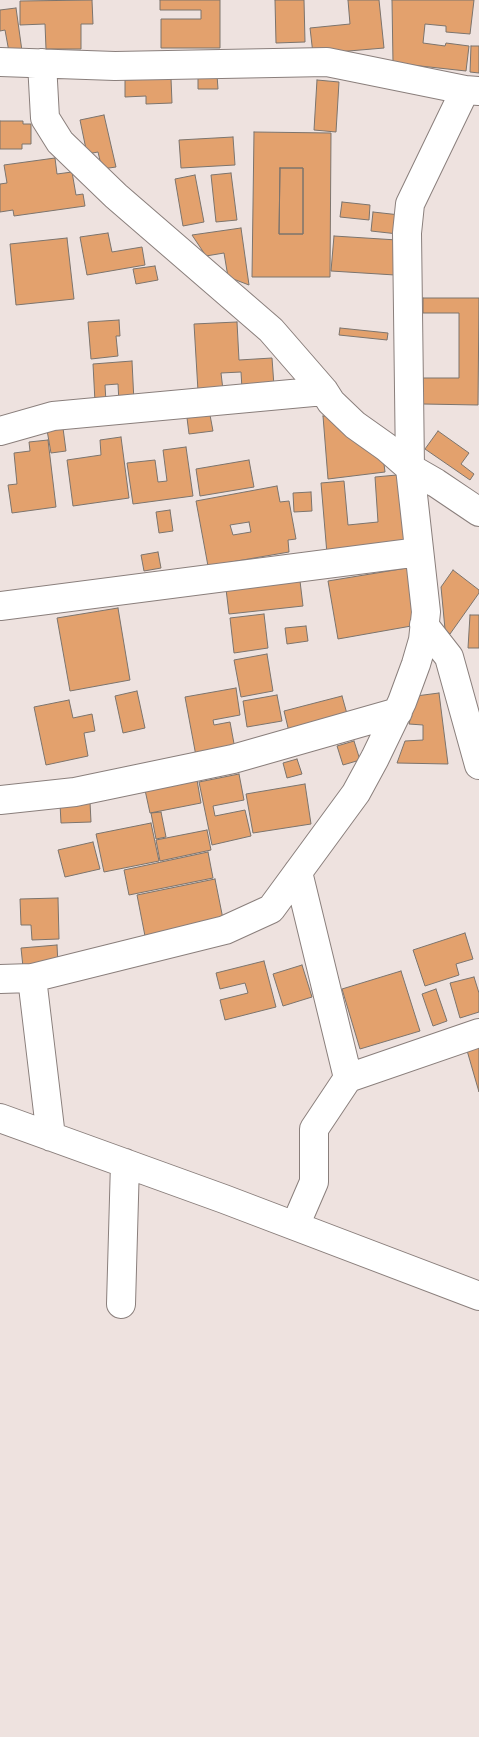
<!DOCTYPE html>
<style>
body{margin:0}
canvas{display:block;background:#eee2df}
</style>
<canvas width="479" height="1737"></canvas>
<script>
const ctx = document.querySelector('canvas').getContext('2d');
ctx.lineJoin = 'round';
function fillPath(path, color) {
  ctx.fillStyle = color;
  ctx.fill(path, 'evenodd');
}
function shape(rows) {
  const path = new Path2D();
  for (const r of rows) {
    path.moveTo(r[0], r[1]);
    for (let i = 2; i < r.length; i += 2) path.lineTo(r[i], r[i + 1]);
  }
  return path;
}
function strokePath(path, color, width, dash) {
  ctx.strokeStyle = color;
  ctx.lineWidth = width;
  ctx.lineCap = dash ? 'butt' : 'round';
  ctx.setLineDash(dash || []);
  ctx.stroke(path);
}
const building = shape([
 [92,0,93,24,81,24,81,49,46,49,45,24,20,25,20,1,92,0],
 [160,0,220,0,220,48,161,48,161,19,201,19,201,10,160,10,160,0],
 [275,0,304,0,305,42,276,43,275,0],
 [348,0,379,0,384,48,313,54,310,28,350,24,348,0],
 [392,0,474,0,470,34,446,32,446,26,425,24,423,43,445,46,446,43,469,46,466,71,393,63,392,0],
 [16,8,22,51,9,52,5,30,0,31,0,10,16,8],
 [471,46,479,46,479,73,470,72,471,46],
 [217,75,218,89,198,89,198,76,217,75],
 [171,78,172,103,146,104,146,96,125,97,125,80,171,78],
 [317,80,339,82,336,132,314,130,317,80],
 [104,115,116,167,102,169,98,152,87,154,80,120,104,115],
 [0,121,23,121,23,124,31,124,31,144,22,144,22,149,0,149,0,121],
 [254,132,331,133,330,277,252,277,254,132],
 [280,168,303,168,303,234,279,234,280,168],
 [233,137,235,165,181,168,179,140,233,137],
 [55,158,57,174,72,172,76,195,83,194,85,206,14,216,13,210,0,212,0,184,7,183,4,165,55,158],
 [280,168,303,168,303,234,279,234,280,168],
 [231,173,237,220,216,222,211,175,231,173],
 [195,175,204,222,183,226,175,179,195,175],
 [342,202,370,205,369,220,340,217,342,202],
 [373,212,400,215,398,234,371,231,373,212],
 [241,228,249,285,228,277,224,253,206,256,192,235,241,228],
 [108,233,112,252,142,247,145,265,87,275,80,237,108,233],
 [334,236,397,240,395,275,331,271,334,236],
 [67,238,74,299,16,305,10,244,67,238],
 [155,266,158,280,136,284,133,269,155,266],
 [423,298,479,298,478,405,423,404,423,378,459,378,459,313,423,313,423,298],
 [119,320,120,336,116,336,118,356,91,359,88,322,119,320],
 [237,322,239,360,272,358,274,386,242,389,241,372,221,373,223,390,198,391,194,324,237,322],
 [340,328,388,333,387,340,339,335,340,328],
 [132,361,134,402,119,403,118,384,105,385,106,402,95,402,93,364,132,361],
 [210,415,213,431,189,434,187,418,210,415],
 [323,416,331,416,383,456,385,472,328,479,323,416],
 [63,428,66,451,51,453,47,430,63,428],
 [438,431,469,453,461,464,474,474,470,480,425,449,438,431],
 [121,437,129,498,73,506,67,460,101,455,100,440,121,437],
 [48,440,56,507,12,513,8,485,17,484,14,453,30,451,29,442,48,440],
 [186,447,193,496,133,504,127,463,155,460,158,482,167,481,163,450,186,447],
 [249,460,254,487,200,496,196,469,249,460],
 [408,474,413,547,327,554,321,483,344,481,348,525,378,522,375,477,408,474],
 [277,486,280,502,289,501,296,539,288,540,289,552,208,566,196,501,277,486],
 [249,522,251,532,233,535,230,525,249,522],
 [311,492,312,511,294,512,293,493,311,492],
 [170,510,173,531,159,533,156,512,170,510],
 [158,552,161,568,144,571,141,555,158,552],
 [407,568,417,625,338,639,328,581,407,568],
 [453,570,479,590,479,593,450,634,445,629,441,587,453,570],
 [300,581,303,606,229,614,226,589,300,581],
 [118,608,130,680,70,691,57,618,118,608],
 [264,614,268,648,234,653,230,618,264,614],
 [470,615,479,615,479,648,468,648,470,615],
 [306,626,308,641,287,644,285,628,306,626],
 [267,654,273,691,241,697,234,660,267,654],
 [236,688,240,715,213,720,214,725,230,722,235,749,196,756,185,697,236,688],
 [137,691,145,728,123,733,115,696,137,691],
 [439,693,448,764,397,763,405,741,423,740,423,725,409,724,416,696,439,693],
 [277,695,282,721,247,727,243,701,277,695],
 [342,696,349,721,290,736,284,711,342,696],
 [69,700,73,718,92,714,95,731,84,733,88,756,46,765,34,707,69,700],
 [354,741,360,760,343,765,337,746,354,741],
 [297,759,302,774,287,778,283,763,297,759],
 [239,774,244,800,213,806,215,816,245,810,251,836,212,845,199,782,239,774],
 [197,780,201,803,150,813,145,790,197,780],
 [305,784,311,824,253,833,246,794,305,784],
 [90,802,91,822,61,823,60,804,90,802],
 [161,812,166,837,156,839,151,813,161,812],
 [151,823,159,861,104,872,96,834,151,823],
 [207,830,211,850,160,861,156,840,207,830],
 [93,842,100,869,65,877,58,850,93,842],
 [208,852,213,878,129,895,124,870,208,852],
 [215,879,223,919,145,936,137,895,215,879],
 [58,898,59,939,32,940,31,925,21,925,20,899,58,898],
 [465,933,473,959,456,964,459,975,425,986,413,950,465,933],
 [57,945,58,964,23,967,21,948,57,945],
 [264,961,276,1007,225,1020,220,1000,248,993,245,983,220,989,216,973,264,961],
 [302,965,312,997,283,1006,273,974,302,965],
 [401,971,420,1031,360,1049,342,989,401,971],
 [474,977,479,993,479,1012,460,1018,450,983,474,977],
 [436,989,447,1021,433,1026,422,994,436,989],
 [479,1043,479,1092,466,1047,479,1043]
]);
const minor = shape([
 [0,62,115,66,327,62,465,90,479,91],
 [42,63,45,118,60,142,116,196,271,330,324,391,331,402,355,425,386,447,410,468,436,483,479,512],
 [0,431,53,416,324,391],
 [0,606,419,552],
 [424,625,449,657,479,765],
 [0,800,75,792,233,759,398,712],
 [298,872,348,1078],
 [32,978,51,1137],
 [0,979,32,978,225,930,271,909,356,793,375,758,402,702,416,664,423,640,426,612,410,468,407,233,410,204,465,90],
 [0,1118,224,1199,479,1296],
 [295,1226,314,1182,314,1129,348,1078,479,1033],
 [121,1304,125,1163]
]);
fillPath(building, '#e3a16d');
strokePath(building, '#7c746d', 1);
strokePath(minor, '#8a7f7c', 30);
strokePath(minor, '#fff', 28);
</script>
